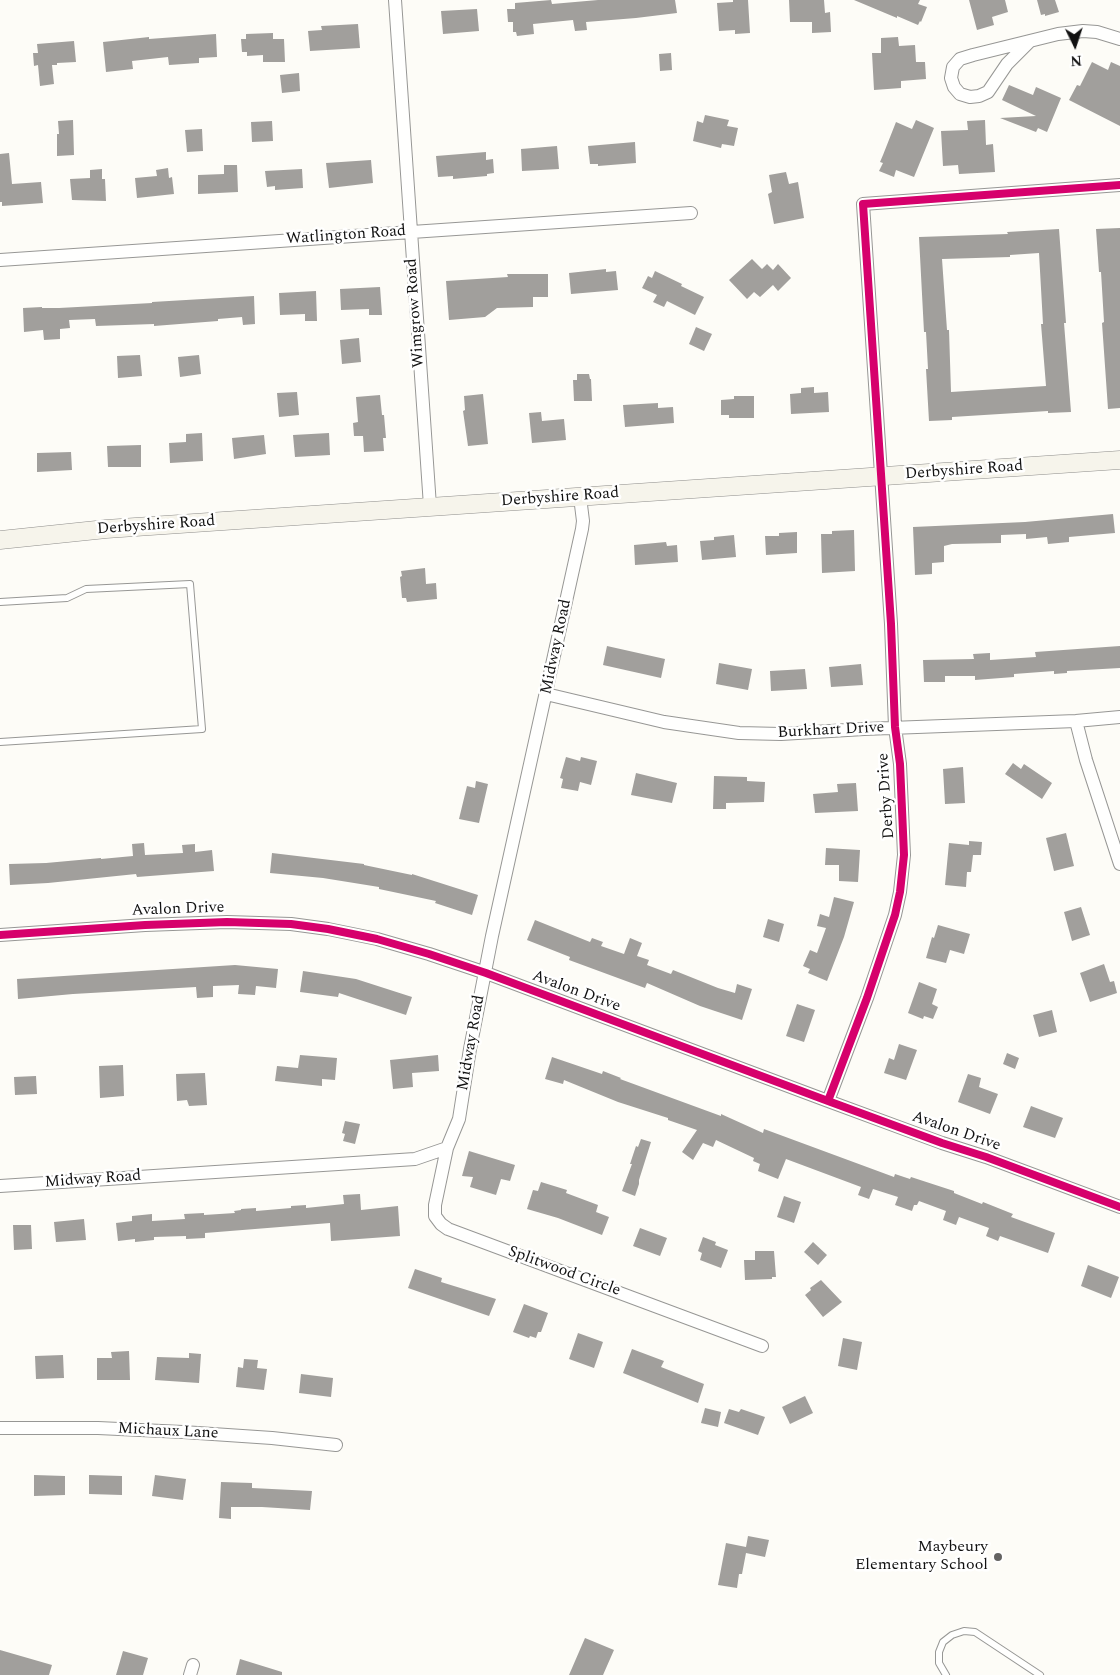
<!DOCTYPE html>
<style>
body{margin:0}
#map{position:relative;width:1120px;height:1675px;overflow:hidden;background:#fdfcf7;font-family:Spectral,serif}
canvas{display:block}
.north{position:absolute;left:1050px;top:20px;width:50px;height:50px;-webkit-text-stroke:4px #fff;paint-order:stroke;rotate:176deg;font-size:14px;font-weight:700;line-height:20px;text-align:center;color:#111}
.north::after{content:'';display:block;margin:auto;width:18px;height:22px;background:#111;clip-path:polygon(50% 0,100% 100%,50% 72%,0 100%)}
</style>
<div id="map">
<canvas width="1120" height="1675"></canvas>
<div class="north">N</div>
</div>
<script>
const ctx = document.querySelector('canvas').getContext('2d');
ctx.lineJoin = 'round';
function fillPath(path, color) {
  ctx.fillStyle = color;
  ctx.fill(path, 'evenodd');
}
function shape(rows) {
  const path = new Path2D();
  for (const r of rows) {
    path.moveTo(r[0], r[1]);
    for (let i = 2; i < r.length; i += 2) path.lineTo(r[i], r[i + 1]);
  }
  return path;
}
function strokePath(path, color, width, dash) {
  ctx.strokeStyle = color;
  ctx.lineWidth = width;
  ctx.lineCap = dash ? 'butt' : 'round';
  ctx.setLineDash(dash || []);
  ctx.stroke(path);
}
function label(font, color, halo, rows, align = 'center') {
  ctx.font = font + ' Spectral,serif';
  ctx.lineWidth = 5;
  ctx.setLineDash([]);
  ctx.textBaseline = 'middle';
  ctx.strokeStyle = halo;
  ctx.fillStyle = color;
  for (const [text, x, y, turn = 0] of rows) {
    ctx.save();
    ctx.translate(x, y);
    ctx.rotate((+turn || 0) * Math.PI / 180);
    ctx.textAlign = isNaN(turn) ? turn : align;
    if (halo) ctx.strokeText(text, 0, 0);
    ctx.fillText(text, 0, 0);
    ctx.restore();
  }
}
const building = shape([
 [551,0,552,4,598,0,675,0,677,13,636,18,586,22,587,30,575,31,573,20,533,24,534,34,517,36,516,32,513,32,513,22,508,22,507,9,515,9,515,3],
 [733,0,748,0,750,33,735,34,735,30,719,31,717,3,733,2],
 [789,0,824,0,825,13,830,12,831,32,812,33,812,22,790,22],
 [854,0,920,0,918,4,927,7,921,22,920,21,918,25,897,16,897,18],
 [969,0,1005,0,1008,12,992,17,994,25,977,30],
 [1037,0,1055,0,1059,12,1045,16,1045,14,1041,15],
 [477,9,479,31,443,34,441,11],
 [358,24,360,48,310,51,308,31,322,30,321,26],
 [273,33,273,39,284,39,285,62,263,62,263,55,247,56,247,52,242,52,241,39,246,39,246,34],
 [216,34,217,57,199,58,199,63,169,65,168,57,132,61,133,69,106,72,103,42,149,37,149,39],
 [898,37,899,46,915,45,916,62,925,62,926,79,901,81,901,88,874,90,872,53,881,53,881,38],
 [74,41,76,62,57,63,57,65,52,65,54,84,40,86,38,65,34,66,33,53,38,53,37,44],
 [671,53,672,70,660,71,659,54],
 [1092,62,1108,70,1111,62,1120,66,1120,126,1069,100,1077,85,1080,86],
 [299,73,300,91,282,93,280,75],
 [1009,85,1033,95,1036,87,1061,98,1047,132,1038,128,1036,132,1000,118,1036,116,1002,100],
 [705,115,729,120,727,126,738,128,734,146,722,144,721,148,693,141,697,121,703,123],
 [73,120,74,155,57,156,57,134,59,134,58,121],
 [916,120,934,128,914,177,896,170,894,177,879,171,883,163,880,162,883,155,896,122,912,129],
 [985,120,986,145,993,144,995,172,959,174,958,165,943,166,941,131,968,130,967,121],
 [272,121,273,141,252,142,251,122],
 [202,129,203,151,187,152,185,130],
 [635,142,636,163,598,166,598,164,590,164,588,146],
 [557,146,559,169,522,171,521,149],
 [486,152,486,160,493,159,494,173,487,174,487,176,453,179,453,176,438,177,436,156],
 [9,153,12,184,41,182,43,203,2,206,2,202,0,202,0,154],
 [371,160,373,183,329,188,326,163],
 [224,165,237,165,238,192,198,194,198,175,224,174],
 [168,168,169,178,172,177,174,194,137,198,135,178,157,176,156,170],
 [102,169,102,179,105,179,106,201,72,200,70,179,90,178,90,170],
 [302,169,303,188,275,190,275,186,267,187,265,171],
 [786,172,789,184,798,182,804,218,774,224,768,194,772,192,769,175],
 [1120,228,1120,408,1108,409,1102,323,1104,322,1101,272,1099,272,1096,229],
 [1059,229,1066,323,1064,323,1071,412,1048,413,1048,411,952,417,952,420,929,421,926,369,928,369,926,332,924,332,919,237,1008,234,1007,232],
 [1039,253,1043,324,1041,324,1046,386,951,392,949,330,947,330,942,259,1010,257,1010,255],
 [752,259,762,269,767,264,773,270,778,264,791,278,778,291,773,285,760,297,754,292,747,299,729,280],
 [606,269,606,272,616,271,618,290,571,294,569,273],
 [655,271,682,284,681,286,704,297,695,315,667,301,664,307,653,302,657,295,642,288,648,276,652,278],
 [507,274,548,274,548,297,533,297,533,307,497,308,485,317,449,320,446,281,508,277],
 [380,287,382,315,369,315,369,309,341,310,340,289],
 [316,291,317,321,305,321,305,314,280,315,279,293],
 [254,296,255,324,243,325,242,317,218,319,218,321,154,326,154,324,96,326,95,319,69,320,70,328,60,329,60,339,44,340,43,330,24,332,23,308,42,307,42,308,59,308,152,303,152,302],
 [696,327,712,334,704,351,689,344],
 [359,338,361,362,342,364,340,340],
 [140,355,142,376,118,378,117,356],
 [199,355,201,374,180,377,178,357],
 [577,374,589,374,590,379,591,379,592,401,574,401,573,380,577,380],
 [814,387,814,393,828,392,829,412,791,414,790,394,801,393,801,388],
 [297,392,299,415,279,417,277,393],
 [483,394,488,444,468,446,463,411,465,410,464,396],
 [380,395,382,415,384,415,386,438,383,438,384,451,364,452,363,436,354,436,353,423,358,422,356,397],
 [734,396,754,396,754,418,729,418,729,415,721,415,721,400,734,399],
 [658,403,658,408,673,407,674,423,625,427,623,405],
 [541,412,542,421,564,419,566,440,532,443,529,413],
 [202,433,203,461,170,463,169,443,186,442,186,434],
 [329,433,330,455,295,457,293,435],
 [264,435,266,454,234,459,232,438],
 [141,445,141,467,108,467,107,446],
 [71,452,72,470,37,472,37,453],
 [1113,514,1115,533,1069,537,1069,542,1048,544,1047,537,1026,539,1026,534,1001,535,1001,543,952,544,944,546,944,562,932,563,932,574,915,575,913,527,1025,522],
 [854,530,855,571,822,573,821,534,832,534,832,531],
 [797,532,797,553,766,555,765,536,779,536,779,533],
 [734,535,736,557,702,560,700,541,714,540,714,537],
 [666,542,667,546,677,545,678,562,635,565,634,545],
 [425,568,426,584,436,583,437,599,407,602,406,598,402,598,400,577,402,576,401,571],
 [607,646,665,659,661,678,603,665],
 [1120,646,1120,668,1067,671,1067,673,1054,674,1054,671,1014,674,1014,677,975,680,975,676,945,676,945,682,924,682,923,660,974,659,973,654,990,653,990,660,1036,657,1035,652],
 [719,663,752,669,748,690,716,684],
 [861,664,863,685,831,687,829,667],
 [805,669,807,689,771,691,770,671],
 [566,757,580,761,581,757,597,761,591,785,580,782,578,791,561,788,563,779,560,778],
 [1013,763,1021,769,1024,764,1052,783,1042,799,1005,774],
 [963,767,965,803,945,804,943,769],
 [636,773,677,783,672,803,631,795],
 [714,776,747,777,747,781,765,782,764,802,726,803,726,809,713,809],
 [476,781,488,784,479,823,459,819,467,786,475,788],
 [856,783,858,811,815,813,813,794,838,792,837,784],
 [1066,833,1074,866,1054,871,1046,838],
 [969,841,982,842,981,855,973,855,971,872,967,872,966,887,945,885,949,843,969,845],
 [144,843,145,855,183,853,182,845,195,844,195,852,212,850,214,871,137,877,136,874,48,883,10,885,9,864,46,863,101,858,101,859,133,856,132,844],
 [826,848,860,850,858,882,839,881,839,865,825,865],
 [272,853,364,864,364,865,412,875,412,874,478,895,472,915,435,903,436,901,379,889,379,887,323,878,270,873],
 [834,897,854,902,844,937,827,981,808,973,810,969,803,966,810,950,817,953,826,928,817,926,820,914,829,917],
 [1081,907,1090,935,1072,941,1064,912],
 [768,919,784,924,779,942,763,937],
 [535,920,590,942,592,938,603,942,601,946,624,954,630,938,642,943,637,956,649,960,647,965,671,974,673,970,718,988,735,993,737,984,752,989,742,1020,700,1006,647,983,645,988,569,960,570,957,527,940],
 [938,925,970,934,964,954,950,950,946,963,926,958,932,937,934,938],
 [1104,964,1110,982,1114,981,1117,993,1090,1002,1080,973],
 [235,965,278,969,276,988,256,986,255,995,238,994,239,985,213,986,213,997,197,998,196,987,73,994,18,999,17,979],
 [303,971,356,979,412,997,406,1015,339,993,338,997,300,992],
 [919,982,937,989,932,1004,938,1007,933,1019,924,1016,923,1019,908,1013],
 [797,1004,815,1010,804,1042,786,1036],
 [1052,1010,1057,1032,1039,1037,1033,1015],
 [899,1044,917,1050,906,1080,884,1073,889,1058,894,1060],
 [1007,1053,1019,1058,1015,1069,1003,1064],
 [300,1055,337,1058,335,1080,322,1079,322,1086,275,1081,277,1066,298,1068],
 [438,1055,439,1071,412,1073,413,1087,393,1089,390,1060],
 [552,1057,602,1074,603,1071,621,1078,620,1079,721,1116,721,1114,763,1133,764,1129,894,1177,895,1174,910,1179,911,1177,954,1191,954,1193,982,1204,983,1202,1013,1214,1011,1217,1055,1233,1048,1253,1000,1236,998,1241,986,1236,989,1228,959,1217,956,1225,943,1220,946,1211,919,1201,917,1205,914,1205,912,1211,895,1205,898,1197,873,1189,869,1199,858,1195,861,1187,786,1159,778,1179,758,1171,760,1164,753,1161,754,1158,716,1140,713,1147,703,1143,693,1160,682,1152,697,1130,668,1120,668,1118,618,1102,564,1080,563,1084,545,1079],
 [123,1065,124,1096,100,1098,99,1066],
 [205,1073,207,1105,189,1106,187,1100,177,1101,176,1074],
 [968,1074,981,1078,979,1087,998,1094,990,1114,958,1102],
 [36,1076,37,1094,15,1095,14,1077],
 [1031,1106,1063,1118,1055,1138,1023,1127],
 [345,1121,360,1124,355,1144,343,1141,345,1134,342,1133],
 [641,1139,651,1142,639,1180,639,1184,635,1196,622,1191,632,1164,630,1164,636,1146,638,1147],
 [469,1151,515,1165,510,1181,501,1179,496,1195,470,1187,473,1177,462,1176],
 [541,1182,567,1190,566,1193,598,1205,596,1212,609,1217,602,1235,558,1218,527,1209,533,1190,538,1191],
 [360,1194,361,1210,398,1206,400,1236,331,1241,330,1223,205,1233,205,1238,186,1239,186,1236,154,1237,154,1240,135,1242,135,1239,118,1241,116,1223,132,1221,132,1216,152,1214,152,1221,185,1219,184,1214,204,1213,204,1215,235,1213,234,1211,241,1210,241,1209,256,1208,256,1211,291,1208,291,1206,306,1205,306,1208,344,1204,343,1195],
 [784,1196,801,1202,794,1223,777,1217],
 [84,1219,86,1240,56,1242,54,1222],
 [13,1225,31,1225,32,1249,14,1250],
 [640,1228,667,1238,660,1256,633,1246],
 [703,1237,716,1242,715,1245,728,1250,721,1268,700,1260,702,1253,698,1251],
 [813,1242,827,1255,818,1265,804,1252],
 [755,1251,774,1251,776,1277,772,1277,772,1279,745,1280,744,1260,755,1260],
 [1088,1265,1119,1277,1111,1298,1081,1286],
 [415,1269,442,1278,441,1282,496,1299,489,1316,408,1288],
 [821,1280,842,1302,823,1317,805,1295,811,1290,810,1288],
 [524,1304,548,1313,541,1332,538,1332,536,1338,530,1336,529,1338,513,1332],
 [578,1333,603,1342,594,1368,569,1359],
 [843,1338,862,1342,857,1370,838,1366],
 [632,1349,664,1361,661,1367,704,1384,698,1403,623,1373],
 [129,1351,130,1380,97,1380,97,1358,112,1358,111,1352],
 [189,1353,201,1354,199,1383,155,1380,157,1357,189,1358],
 [63,1355,64,1378,36,1379,35,1356],
 [244,1359,258,1360,257,1368,267,1369,264,1390,236,1387,238,1367,243,1368],
 [301,1374,333,1378,331,1397,299,1393],
 [805,1396,813,1413,790,1424,782,1407],
 [705,1408,721,1412,718,1427,701,1423],
 [729,1409,739,1412,741,1409,765,1417,758,1435,724,1423],
 [34,1475,65,1476,65,1495,34,1496],
 [89,1475,122,1476,122,1495,89,1494],
 [155,1475,186,1479,183,1500,152,1496],
 [221,1482,252,1483,252,1488,312,1491,310,1510,262,1507,231,1507,231,1519,219,1518],
 [748,1536,769,1540,765,1557,746,1553,742,1574,739,1574,737,1588,718,1585,726,1543,746,1547],
 [585,1638,614,1650,603,1675,569,1675],
 [0,1650,52,1665,49,1675,0,1675],
 [123,1651,148,1658,143,1675,116,1675],
 [240,1659,282,1672,282,1675,236,1675]
]);
const lane = shape([
 [0,602,67,598,86,589,190,584,202,729,0,742],
 [946,1675,939,1663,939,1652,943,1642,952,1635,964,1631,975,1632,1040,1675]
]);
const street = shape([
 [395,0,430,506],
 [1030,41,1007,64,988,92,979,96,970,97,960,94,954,87,951,78,953,67,960,59,973,55,1058,34,1083,31,1097,32,1120,39],
 [0,260,691,213],
 [580,497,583,521,582,529,492,936,470,1049,459,1119,447,1148,435,1205,435,1216,441,1224,448,1229,762,1346],
 [546,694,664,722,739,733,781,734,864,729,1076,721,1120,717],
 [1076,721,1086,760,1120,864],
 [0,935,145,925,227,922,291,924,328,929,377,939,429,954,486,973,828,1101,942,1143,986,1157,1120,1207],
 [828,1101,867,998,895,915,900,892,904,855,900,764,895,727,891,624,863,204,1120,185],
 [0,1186,415,1159,447,1148],
 [0,1428,98,1428,183,1432,272,1438,336,1445],
 [190,1675,193,1665]
]);
const secondary = shape([
 [0,540,106,529,1120,460]
]);
const cycleway = shape([
 [0,935,145,925,227,922,291,924,328,929,377,939,429,954,486,973,828,1101,942,1143,986,1157,1120,1207],
 [828,1101,867,998,895,915,900,892,904,855,900,764,895,727,891,624,863,204,1120,185]
]);
const markers = [
 [998,1557,5,"#646362"]
];
const streetNames = [
 ["Watlington Road",346,236,-4],
 ["Wimgrow Road",416,313,-94],
 ["Derbyshire Road",964,471,-4],
 ["Derbyshire Road",560,498,-4],
 ["Derbyshire Road",156,526,-4],
 ["Midway Road",557,647,-78],
 ["Burkhart Drive",831,731,-3],
 ["Derby Drive",887,796,-94],
 ["Avalon Drive",178,910,-2],
 ["Avalon Drive",576,992,20],
 ["Midway Road",472,1043,-80],
 ["Avalon Drive",956,1132,19],
 ["Midway Road",93,1180,-4],
 ["Splitwood Circle",564,1272,20],
 ["Michaux Lane",168,1432,3]
];
const poiNames = [
 ["Maybeury",988,1548],
 ["Elementary School",988,1566]
];
fillPath(building, '#a19f9c');
strokePath(lane, '#979795', 8);
strokePath(street, '#979795', 14);
strokePath(secondary, '#8e8d8b', 19);
strokePath(lane, '#fffffe', 6);
strokePath(street, '#fffffe', 12);
strokePath(secondary, '#f6f4eb', 18);
strokePath(cycleway, '#d6006c', 8);
for (const [x, y, r, color] of markers) {
  const dot = new Path2D();
  dot.arc(x, y, r, 0, 2 * Math.PI);
  ctx.fillStyle = color;
  ctx.fill(dot);
  strokePath(dot, '#fff', 2);
}
label('16px', '#111', '#fff', streetNames);
label('16px', '#111', '#fff', poiNames, 'right');
</script>
